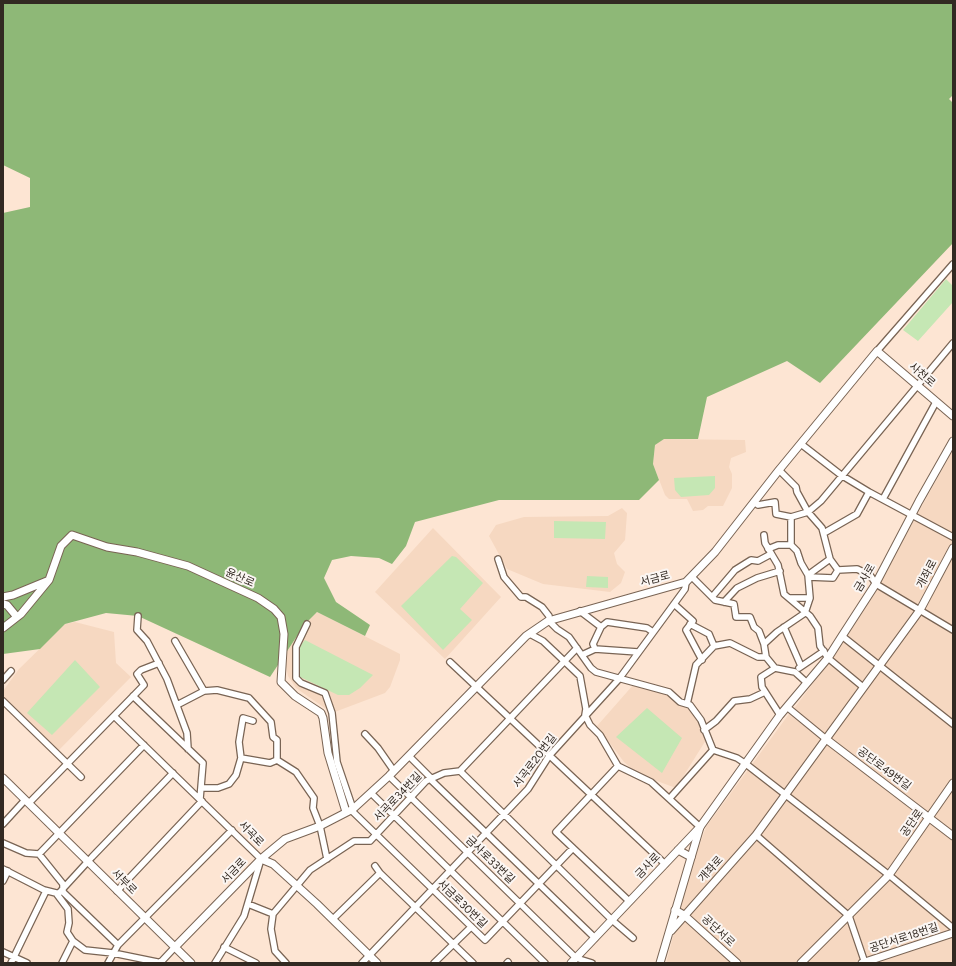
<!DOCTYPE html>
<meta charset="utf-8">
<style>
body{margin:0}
#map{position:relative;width:956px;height:966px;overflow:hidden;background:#fde5d3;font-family:Figtree,sans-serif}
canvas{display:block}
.frame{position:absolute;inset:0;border:4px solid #322922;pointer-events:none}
</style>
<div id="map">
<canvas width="956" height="966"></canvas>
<div class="frame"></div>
</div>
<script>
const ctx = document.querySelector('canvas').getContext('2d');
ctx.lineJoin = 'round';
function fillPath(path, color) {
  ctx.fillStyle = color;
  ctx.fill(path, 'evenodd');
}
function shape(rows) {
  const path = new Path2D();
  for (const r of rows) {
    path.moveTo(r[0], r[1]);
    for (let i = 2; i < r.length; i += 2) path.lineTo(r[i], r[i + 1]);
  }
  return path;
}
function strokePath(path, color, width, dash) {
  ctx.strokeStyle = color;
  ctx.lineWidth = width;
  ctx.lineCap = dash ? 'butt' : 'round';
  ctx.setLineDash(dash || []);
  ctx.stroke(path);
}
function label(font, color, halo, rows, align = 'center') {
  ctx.font = font + ' Figtree,"Noto Sans KR",sans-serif';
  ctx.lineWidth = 4;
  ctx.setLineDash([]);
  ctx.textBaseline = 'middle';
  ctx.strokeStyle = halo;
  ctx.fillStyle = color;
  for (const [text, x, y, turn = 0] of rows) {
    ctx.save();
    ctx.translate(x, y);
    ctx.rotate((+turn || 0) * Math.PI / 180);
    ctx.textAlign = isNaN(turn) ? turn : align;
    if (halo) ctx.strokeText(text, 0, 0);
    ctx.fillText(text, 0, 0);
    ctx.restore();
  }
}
const built = shape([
 [663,439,745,440,746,452,731,458,729,467,732,474,732,488,723,506,708,506,703,510,693,511,687,499,669,499,665,495,653,464,655,445],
 [953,450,953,832,793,710,835,654,867,605],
 [622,508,627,513,625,540,614,553,617,564,625,572,621,583,610,592,543,584,507,569,489,536,496,525,524,517,608,516],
 [433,528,501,597,445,659,375,592],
 [317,612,400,654,400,660,390,687,385,693,332,713,296,688,288,676,284,656,305,624],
 [75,622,114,632,116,663,131,677,56,753,3,701,3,691,19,669,65,624],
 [634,684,668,694,692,710,706,740,676,788,638,774,624,762,597,726],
 [789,714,909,808,953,839,953,931,852,963,666,963,692,866,706,827],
 [953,935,953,963,871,963]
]);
const green = shape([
 [946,279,953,286,953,302,918,341,903,330],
 [715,476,715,488,709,495,681,497,675,490,674,478],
 [554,521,606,522,605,539,554,538],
 [452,556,456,557,483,583,460,609,472,620,443,650,401,606],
 [587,576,608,577,608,588,586,587],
 [305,640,373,675,360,688,349,695,338,695,298,676,298,648],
 [75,660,100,687,52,735,27,713],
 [647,708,682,738,662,773,616,737]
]);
const forest = shape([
 [3,3,953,3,953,95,949,99,953,103,953,243,820,383,787,361,707,397,698,439,664,439,655,445,653,464,659,480,639,500,499,500,415,522,406,546,392,564,379,558,351,556,332,560,324,578,336,602,370,625,365,636,317,612,305,624,270,677,138,616,106,613,65,624,40,649,3,654,3,213,30,207,30,178,3,165]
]);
const minor = shape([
 [877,351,953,264],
 [801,444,841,475,869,492,953,537],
 [779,470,796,487,797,492,808,512,822,528,830,559,838,570,857,569,870,575,876,584,953,630],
 [883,499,936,402],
 [754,502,758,505,775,502,776,514,791,517,808,512,821,501,953,343],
 [791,517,791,545],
 [824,533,857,514,869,492],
 [764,535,765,543,778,565,784,594,810,616,818,628,820,646,828,658,863,687],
 [498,559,504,577,521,597,526,597,542,607,549,616,549,621,557,629,569,637,591,668,596,672,669,692,680,702,690,705,701,720,713,750,737,758,746,764,889,875,953,928],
 [808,575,830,559],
 [692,577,715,600,734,604,736,617,750,617,754,627,759,631,764,644],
 [809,577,833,578,838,570],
 [712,597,735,570,751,560,758,561,771,554],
 [790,598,810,598],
 [724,602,737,588,757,578,780,571],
 [674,604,693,621,686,630,702,660],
 [580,611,601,627],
 [138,616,137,630,147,641,167,679,187,733,188,749],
 [307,624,296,647,296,678,301,683,325,693,332,713,337,762,353,809],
 [690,624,709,634,714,646],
 [784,627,801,666],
 [530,634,543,641,580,676,586,709,585,715,590,725,600,735,618,766,651,782,700,827],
 [842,636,953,724],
 [175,641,204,691],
 [714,646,730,643,758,657,766,657,764,644,777,632,805,613,810,598,808,575,801,563,797,551,791,545,778,545,768,549],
 [595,649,593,644,601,627,607,622,647,628,653,632],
 [582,655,595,649,638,652],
 [766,657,775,668,795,672,806,682],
 [450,662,665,864],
 [775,668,761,677,762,687,780,715],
 [799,668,824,651],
 [3,680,11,671],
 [133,696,203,763,200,799],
 [3,701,81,777],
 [687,704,696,665,714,646],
 [177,705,204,691,217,690,249,698,271,722,273,737,277,740,277,760],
 [787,707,826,739],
 [114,716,261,859,244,916,215,963],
 [253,721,243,718,239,742,241,758,270,763,277,760,296,772,314,798,313,808,320,826,327,859],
 [704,730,716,721,734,701,750,699,765,692],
 [365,734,378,748,394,771],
 [409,756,431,778],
 [618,766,556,832,629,901],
 [460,771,612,920,633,938],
 [389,776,576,958,592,963],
 [430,779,595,938],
 [202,788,218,788,229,784,236,775,241,758],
 [371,793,545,963],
 [670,798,713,750],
 [29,803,144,685,137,674,141,670,159,663],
 [351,810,485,940,573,848],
 [3,824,25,800],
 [756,835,849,916,865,963],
 [3,843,26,853,39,854,63,884,63,892,118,945],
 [39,854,144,745],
 [375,866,380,873],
 [3,869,44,890,56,893,68,909,69,923,67,932,73,941,85,950,113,953,162,963],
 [3,881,8,871],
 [117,891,202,801],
 [56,893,59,893,92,857,173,773],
 [248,904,273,914],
 [333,919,380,873,473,963],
 [224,947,256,963],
 [3,952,27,963],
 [11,963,46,891],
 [62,963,73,941],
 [108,963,118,945,232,830],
 [160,963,175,947],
 [286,963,275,951,271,929,273,914,310,870,354,841,370,841,426,781,444,773,460,771,577,648],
 [362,963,528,789,549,756,619,679,685,589,686,582],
 [434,963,471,927],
 [507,963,508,962]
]);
const tertiary = shape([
 [3,597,13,595,47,581],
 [3,604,7,605,17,617],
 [3,628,21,614,49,580,61,546,72,535,107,547,137,552,188,566,258,598,274,609,281,617,284,634,281,682,295,696,321,713,323,718,328,753,346,812],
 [826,739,953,836],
 [3,778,191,963],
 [678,850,691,857],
 [261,859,273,864,317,904,377,963],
 [675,910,684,915,737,963],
 [175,947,261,859,285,839,320,826,353,809,389,776,526,636,548,621,686,582,715,552,779,470,877,351,953,416],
 [571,963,700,827],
 [801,963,889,875,953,783],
 [862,963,953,933]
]);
const secondary = shape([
 [671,931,756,835,920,610,953,548],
 [660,963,700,827,780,715,828,658,842,636,875,585,919,501,953,441]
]);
const streetNames = [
 ["사천로",922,375,41],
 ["개좌로",927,574,-62],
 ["윤산로",240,578,24],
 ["금사로",865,578,-59],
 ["서금로",655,579,-15],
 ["서곡로20번길",535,761,-53],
 ["공단로49번길",884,769,37],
 ["서곡로34번길",398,797,-46],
 ["공단로",912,823,-55],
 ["서곡로",251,834,46],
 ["금사로33번길",490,860,44],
 ["금사로",648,866,-46],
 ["개좌로",711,869,-48],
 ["서금로",234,871,-46],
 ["서부로",124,882,45],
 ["서금로30번길",462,904,44],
 ["공단서로",718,931,43],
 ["공단서로18번길",904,938,-18]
];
fillPath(built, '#f6d8c1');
fillPath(green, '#c5e7b4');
fillPath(forest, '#8eb877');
strokePath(minor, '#796454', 8);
strokePath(tertiary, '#796454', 9);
strokePath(secondary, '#796454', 9);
strokePath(minor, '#fff', 5.5);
strokePath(tertiary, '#fff', 7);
strokePath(secondary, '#fff', 7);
label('11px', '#322922', '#fbf6f3', streetNames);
</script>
